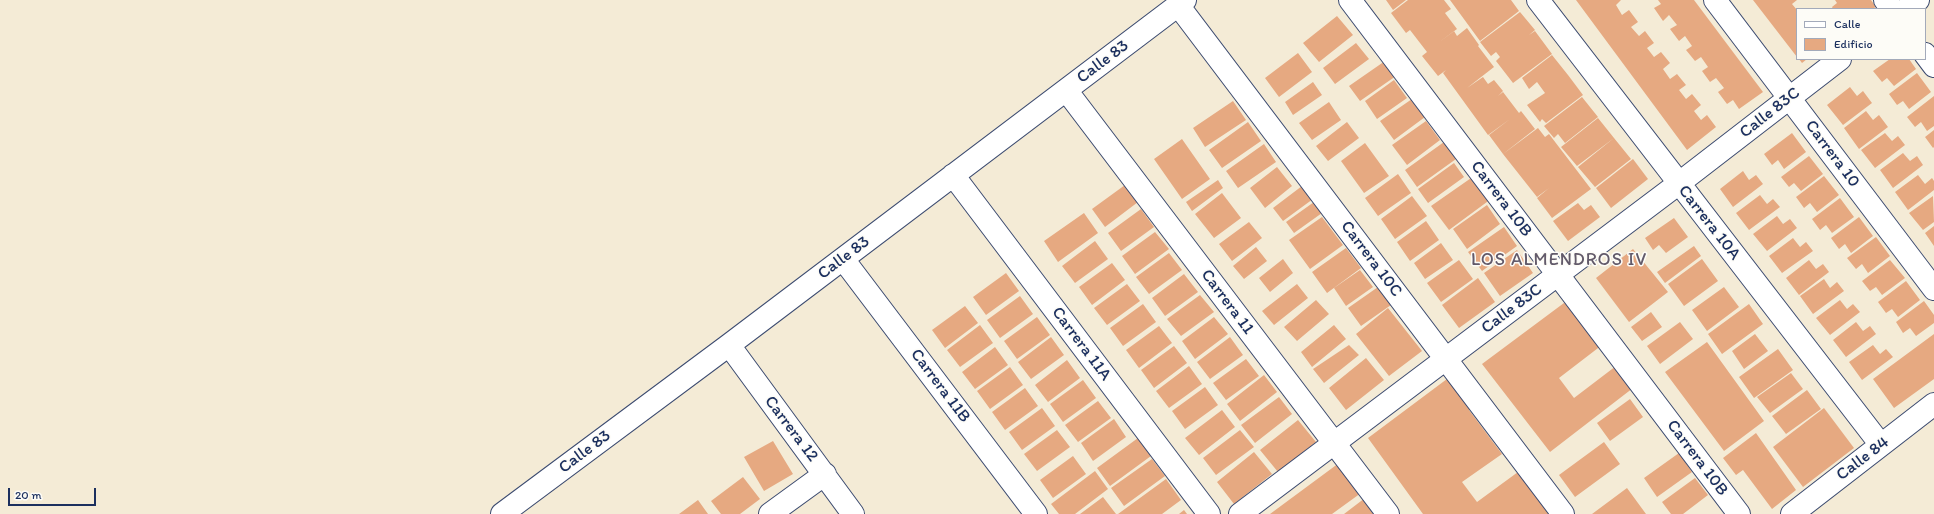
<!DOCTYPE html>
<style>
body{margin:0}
#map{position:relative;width:1934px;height:514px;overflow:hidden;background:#f4ebd6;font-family:Itim,sans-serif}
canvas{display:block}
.legend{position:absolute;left:1796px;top:8px;width:130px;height:52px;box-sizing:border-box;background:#fdfcf7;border:1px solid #a3aaba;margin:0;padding:5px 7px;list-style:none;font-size:12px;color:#1b2f5e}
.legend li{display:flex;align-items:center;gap:8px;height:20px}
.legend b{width:20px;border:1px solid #a3aaba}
.scale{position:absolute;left:8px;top:488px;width:88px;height:18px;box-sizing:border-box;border:2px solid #1b2f5e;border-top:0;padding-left:5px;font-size:12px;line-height:14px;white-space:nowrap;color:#1b2f5e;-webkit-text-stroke:3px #fdfcf7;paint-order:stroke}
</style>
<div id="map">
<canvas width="1934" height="514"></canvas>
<ul class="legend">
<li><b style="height:5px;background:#fff"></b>Calle</li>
<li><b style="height:11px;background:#e6a981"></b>Edificio</li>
</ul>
<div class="scale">20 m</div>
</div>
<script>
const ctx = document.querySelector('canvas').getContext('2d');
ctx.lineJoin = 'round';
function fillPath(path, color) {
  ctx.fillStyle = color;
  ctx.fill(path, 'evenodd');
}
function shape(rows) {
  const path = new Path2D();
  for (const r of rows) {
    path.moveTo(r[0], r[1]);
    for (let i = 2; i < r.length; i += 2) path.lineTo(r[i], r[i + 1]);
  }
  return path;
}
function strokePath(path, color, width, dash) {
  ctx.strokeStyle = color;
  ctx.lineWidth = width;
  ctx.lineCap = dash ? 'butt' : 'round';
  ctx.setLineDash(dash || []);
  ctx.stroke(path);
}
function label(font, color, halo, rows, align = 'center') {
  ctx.font = font + ' Itim,sans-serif';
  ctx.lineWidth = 3;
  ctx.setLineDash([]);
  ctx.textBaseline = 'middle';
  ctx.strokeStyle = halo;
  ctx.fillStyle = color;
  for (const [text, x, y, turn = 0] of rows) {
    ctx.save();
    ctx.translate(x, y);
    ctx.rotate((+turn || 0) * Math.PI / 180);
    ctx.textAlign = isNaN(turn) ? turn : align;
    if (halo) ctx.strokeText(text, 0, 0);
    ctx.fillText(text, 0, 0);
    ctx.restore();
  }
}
const building = shape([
 [1386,0,1406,0,1393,10],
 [1408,0,1444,0,1451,9,1445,13,1457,29,1438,43,1454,31,1457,36,1467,28,1479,45,1478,46,1494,67,1467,88,1483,77,1488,84,1494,80,1503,91,1498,96,1503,92,1519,113,1521,111,1535,129,1503,154,1489,135,1510,119,1488,135,1443,73,1446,70,1438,76,1422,56,1427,52,1410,30,1406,33,1391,13],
 [1450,0,1511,0,1519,11,1480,41],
 [1576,0,1621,0,1616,5,1622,15,1629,10,1638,22,1631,27,1639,36,1645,31,1654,43,1647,48,1654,57,1661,52,1670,63,1663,69,1670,79,1677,74,1686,85,1679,90,1686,99,1692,94,1701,105,1694,111,1701,120,1707,115,1716,127,1687,150],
 [1658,0,1694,0,1763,92,1739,109,1733,100,1727,104,1718,92,1724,88,1716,78,1710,82,1702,71,1708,67,1701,57,1695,61,1686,50,1692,46,1685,36,1679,41,1670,29,1677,25,1669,15,1663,21,1654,8,1661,4],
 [1753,0,1797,0,1792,4,1797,10,1797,57],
 [1835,0,1871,0,1876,7,1872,9,1833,9,1832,7,1837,3],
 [1520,12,1535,30,1529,35,1535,31,1552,54,1513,83,1496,61,1500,57,1496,52,1491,56,1480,42],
 [1337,16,1353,35,1319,62,1303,43],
 [1356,43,1369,59,1335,84,1323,68],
 [1298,53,1312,72,1279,97,1265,78],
 [1552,55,1568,75,1563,79,1568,75,1583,95,1546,123,1542,119,1540,122,1527,105,1545,93,1537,82,1529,89,1522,78],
 [1799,59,1807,59,1802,63],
 [1890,59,1909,59,1916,69,1894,86,1887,78,1882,82,1873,71],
 [1385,61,1396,76,1360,101,1349,86],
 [1917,73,1931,92,1909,109,1903,101,1897,105,1889,94],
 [1394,80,1407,98,1377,119,1365,101],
 [1313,82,1322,95,1293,115,1285,102],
 [1850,87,1857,96,1863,91,1872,103,1843,125,1827,105],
 [1934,96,1934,126,1927,131,1921,122,1915,127,1907,117],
 [1582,97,1598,117,1565,143,1558,134,1554,138,1544,126],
 [1412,99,1425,117,1394,140,1380,121],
 [1233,101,1246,120,1205,147,1193,128],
 [1329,102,1341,120,1312,140,1299,123],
 [1866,111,1873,120,1879,115,1888,127,1859,149,1844,128],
 [1598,118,1614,138,1577,166,1561,147],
 [1426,121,1440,140,1407,165,1392,145],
 [1248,122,1261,141,1222,168,1209,150],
 [1347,122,1359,138,1328,161,1316,146],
 [1538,128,1545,137,1549,134,1591,189,1552,218,1537,198,1549,188,1537,197,1503,154],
 [1934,130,1934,147,1933,148,1925,137],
 [1792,133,1806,152,1784,169,1778,160,1772,165,1764,154],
 [1885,133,1892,141,1898,136,1905,145,1875,168,1861,150],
 [1614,138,1631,159,1595,187,1578,167],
 [1182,139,1210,179,1182,199,1154,159],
 [1444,142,1456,159,1417,187,1405,170],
 [1365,143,1389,176,1364,193,1341,161],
 [1264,144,1276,162,1238,188,1226,171],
 [1903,153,1910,161,1917,156,1923,165,1893,188,1880,170],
 [1809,156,1823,174,1801,191,1794,183,1789,187,1781,177],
 [1633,159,1648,179,1611,208,1596,188],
 [1454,163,1464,177,1428,203,1418,189],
 [1277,167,1292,186,1265,208,1250,188],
 [1743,171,1749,180,1756,175,1763,184,1733,207,1720,189],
 [1398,174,1411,193,1378,216,1365,198],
 [1918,175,1925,184,1932,178,1934,181,1934,190,1908,210,1895,192],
 [1474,176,1491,199,1449,230,1431,206],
 [1824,176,1839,195,1817,212,1810,203,1804,208,1796,197],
 [1218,180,1223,188,1192,211,1186,202],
 [1125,185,1138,202,1105,227,1092,209],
 [1302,186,1313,199,1283,221,1273,208],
 [1222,193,1241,218,1214,238,1195,214],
 [1760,195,1767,204,1773,199,1780,207,1749,230,1736,213],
 [1412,196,1427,216,1395,239,1381,219],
 [1933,196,1934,222,1923,230,1909,213],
 [1840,198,1854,217,1832,233,1826,225,1820,230,1812,219],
 [1314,202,1322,213,1294,233,1286,222],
 [1578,203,1584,210,1591,205,1600,217,1568,241,1553,221],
 [1487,205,1500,224,1467,249,1453,229],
 [1141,209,1154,227,1121,251,1108,233],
 [1084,213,1098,233,1058,262,1044,241],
 [1777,216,1783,224,1790,219,1797,228,1767,251,1753,234],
 [1322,217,1343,245,1310,269,1289,240],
 [1859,217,1873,236,1851,253,1845,244,1839,249,1831,238],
 [1674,218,1688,237,1666,253,1659,245,1653,250,1645,238],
 [1426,221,1439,240,1410,261,1397,242],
 [1249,222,1262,238,1232,261,1219,244],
 [1934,226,1934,246,1925,233],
 [1504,227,1517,246,1482,271,1468,252],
 [1155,232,1169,249,1135,274,1122,256],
 [1876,237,1890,256,1868,273,1862,264,1856,269,1847,258],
 [1793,238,1800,247,1806,242,1813,251,1782,273,1769,256],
 [1095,241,1108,259,1075,283,1062,266],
 [1441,243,1453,260,1425,279,1414,263],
 [1694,246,1701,256,1665,283,1657,272],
 [1256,247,1267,261,1244,279,1233,266],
 [1346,248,1361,268,1327,293,1312,272],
 [1633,249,1668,292,1629,322,1596,278],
 [1517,250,1533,273,1500,296,1484,273],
 [1169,253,1182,270,1149,294,1136,277],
 [1283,259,1293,273,1270,292,1259,278],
 [1702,259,1718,281,1684,306,1668,284],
 [1459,260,1473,279,1441,302,1427,283],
 [1809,260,1816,269,1823,264,1829,272,1799,295,1786,278],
 [1890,260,1905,278,1882,295,1876,287,1870,291,1862,281],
 [1112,263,1125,280,1092,305,1079,287],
 [1360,270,1373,287,1346,306,1334,288],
 [1006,273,1019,291,986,315,973,297],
 [1184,274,1198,292,1165,316,1152,298],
 [1478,278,1495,302,1459,328,1442,305],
 [1824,279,1830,288,1837,282,1844,291,1813,314,1800,296],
 [1906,281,1920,300,1898,317,1892,309,1886,313,1878,302],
 [1127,284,1140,301,1107,325,1094,308],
 [1297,284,1308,298,1274,325,1262,311],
 [1378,287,1391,305,1361,326,1348,308],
 [1724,287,1739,307,1707,331,1692,310],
 [1200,295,1214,312,1181,336,1167,319],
 [1020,296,1033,314,1000,338,987,320],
 [1316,300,1329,314,1297,341,1284,327],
 [1568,300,1602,345,1559,378,1574,398,1616,366,1633,388,1550,452,1482,364],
 [1840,300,1847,309,1853,304,1860,312,1830,335,1816,318],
 [1924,301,1934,315,1934,323,1916,336,1910,328,1903,333,1896,322],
 [1143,304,1156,322,1123,346,1110,328],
 [1749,304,1763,324,1722,354,1708,334],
 [965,306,978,323,945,348,932,330],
 [1388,308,1422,351,1389,376,1356,334],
 [1651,312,1662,327,1642,341,1631,327],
 [1037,317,1050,335,1017,359,1004,341],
 [1214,317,1228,334,1195,359,1182,341],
 [1680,322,1693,339,1660,364,1647,346],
 [1856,322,1863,331,1870,326,1876,334,1846,357,1833,340],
 [980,325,993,343,960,367,947,350],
 [1334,325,1346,339,1312,367,1301,352],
 [1159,326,1172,343,1139,368,1126,350],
 [1755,334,1768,351,1744,369,1732,351],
 [1934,334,1934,379,1894,408,1873,379],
 [1051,337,1064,355,1031,379,1018,362],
 [1230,337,1243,355,1210,379,1197,362],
 [1707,342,1764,421,1724,451,1665,372],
 [1349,345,1359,355,1324,383,1313,369],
 [1873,345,1880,354,1886,349,1893,357,1862,380,1849,362],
 [1174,346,1187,363,1154,388,1141,370],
 [995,347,1008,365,975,389,962,372],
 [1778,349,1793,370,1754,398,1739,377],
 [1366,358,1384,380,1346,410,1329,388],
 [1246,359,1259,376,1226,400,1213,383],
 [1067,360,1080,378,1048,402,1035,385],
 [1189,366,1202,384,1169,408,1156,391],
 [1010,367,1023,385,990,409,977,391],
 [1791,373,1803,389,1770,413,1757,397],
 [1264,375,1277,392,1240,421,1227,404],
 [1451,376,1474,407,1469,410,1502,454,1462,482,1477,502,1518,472,1551,514,1423,514,1368,438],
 [1083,380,1096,398,1063,422,1050,404],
 [1205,387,1218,405,1185,429,1172,411],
 [1025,388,1038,406,1005,430,992,412],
 [1807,390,1821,409,1786,434,1772,416],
 [1279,397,1292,414,1255,443,1241,425],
 [1630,399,1643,417,1610,441,1597,423],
 [1098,401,1111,418,1078,442,1065,425],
 [1042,408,1055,426,1022,450,1009,432],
 [1824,408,1854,448,1803,487,1773,447],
 [1222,410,1235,427,1199,455,1185,438],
 [1114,419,1126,437,1093,461,1081,443],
 [1298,420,1316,442,1278,472,1260,450],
 [1057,430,1070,447,1037,471,1024,454],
 [1240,430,1254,447,1216,475,1203,458],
 [1756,433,1796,490,1772,509,1743,470,1736,475,1723,458],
 [1138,438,1151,456,1110,486,1097,468],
 [773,441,793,474,764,491,744,457],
 [1604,442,1620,464,1575,497,1559,475],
 [1254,452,1272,474,1234,504,1217,482],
 [1679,453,1692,472,1657,497,1644,478],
 [1073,456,1086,474,1053,498,1040,480],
 [1152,459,1165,476,1124,506,1111,488],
 [1339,463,1361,493,1332,514,1270,514],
 [1095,471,1108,489,1075,514,1059,514,1051,504],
 [743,477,760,499,740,514,721,514,711,501],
 [1695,478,1708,495,1683,514,1671,514,1662,502],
 [1166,479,1181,500,1162,514,1118,514],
 [1627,488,1646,514,1592,514],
 [1103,497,1116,514,1080,514],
 [1365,498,1376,512,1373,514,1344,514],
 [698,500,708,514,679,514],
 [1184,510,1187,514,1179,514]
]);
const street = shape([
 [1350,0,1739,514],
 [1538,0,1881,445],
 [1715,0,1934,289],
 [1885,0,1892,9],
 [1178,5,1563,514],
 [1906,9,1918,0],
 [1925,54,1934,66],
 [1066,90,1388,514],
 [953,175,1209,514],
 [843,259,1036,514],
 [729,345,853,514],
 [502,514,729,345,1185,0],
 [770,514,825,474],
 [1240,514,1678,184,1840,59],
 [1792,514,1934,404]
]);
const streetNames = [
 ["Calle 83",1103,62,-37],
 ["Calle 83C",1770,113,-38],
 ["Carrera 10",1832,154,53],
 ["Carrera 10B",1501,199,53],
 ["Carrera 10A",1709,223,52],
 ["Calle 83",844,258,-37],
 ["Carrera 10C",1371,259,53],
 ["Carrera 11",1227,302,53],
 ["Calle 83C",1512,309,-37],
 ["Carrera 11A",1081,344,53],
 ["Carrera 11B",940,386,53],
 ["Carrera 12",791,429,53],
 ["Calle 83",585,452,-37],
 ["Carrera 10B",1697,458,53],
 ["Calle 84",1863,459,-37]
];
const neighbourhoodNames = [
 ["LOS ALMENDROS IV",1559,260]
];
fillPath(building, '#e6a981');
strokePath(street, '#3c4b70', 24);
strokePath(street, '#fff', 22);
label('17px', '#1b2f5e', '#fdfcf7', streetNames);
ctx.letterSpacing = '1px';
label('18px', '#625a6a', '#fdfcf7', neighbourhoodNames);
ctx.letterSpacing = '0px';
</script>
